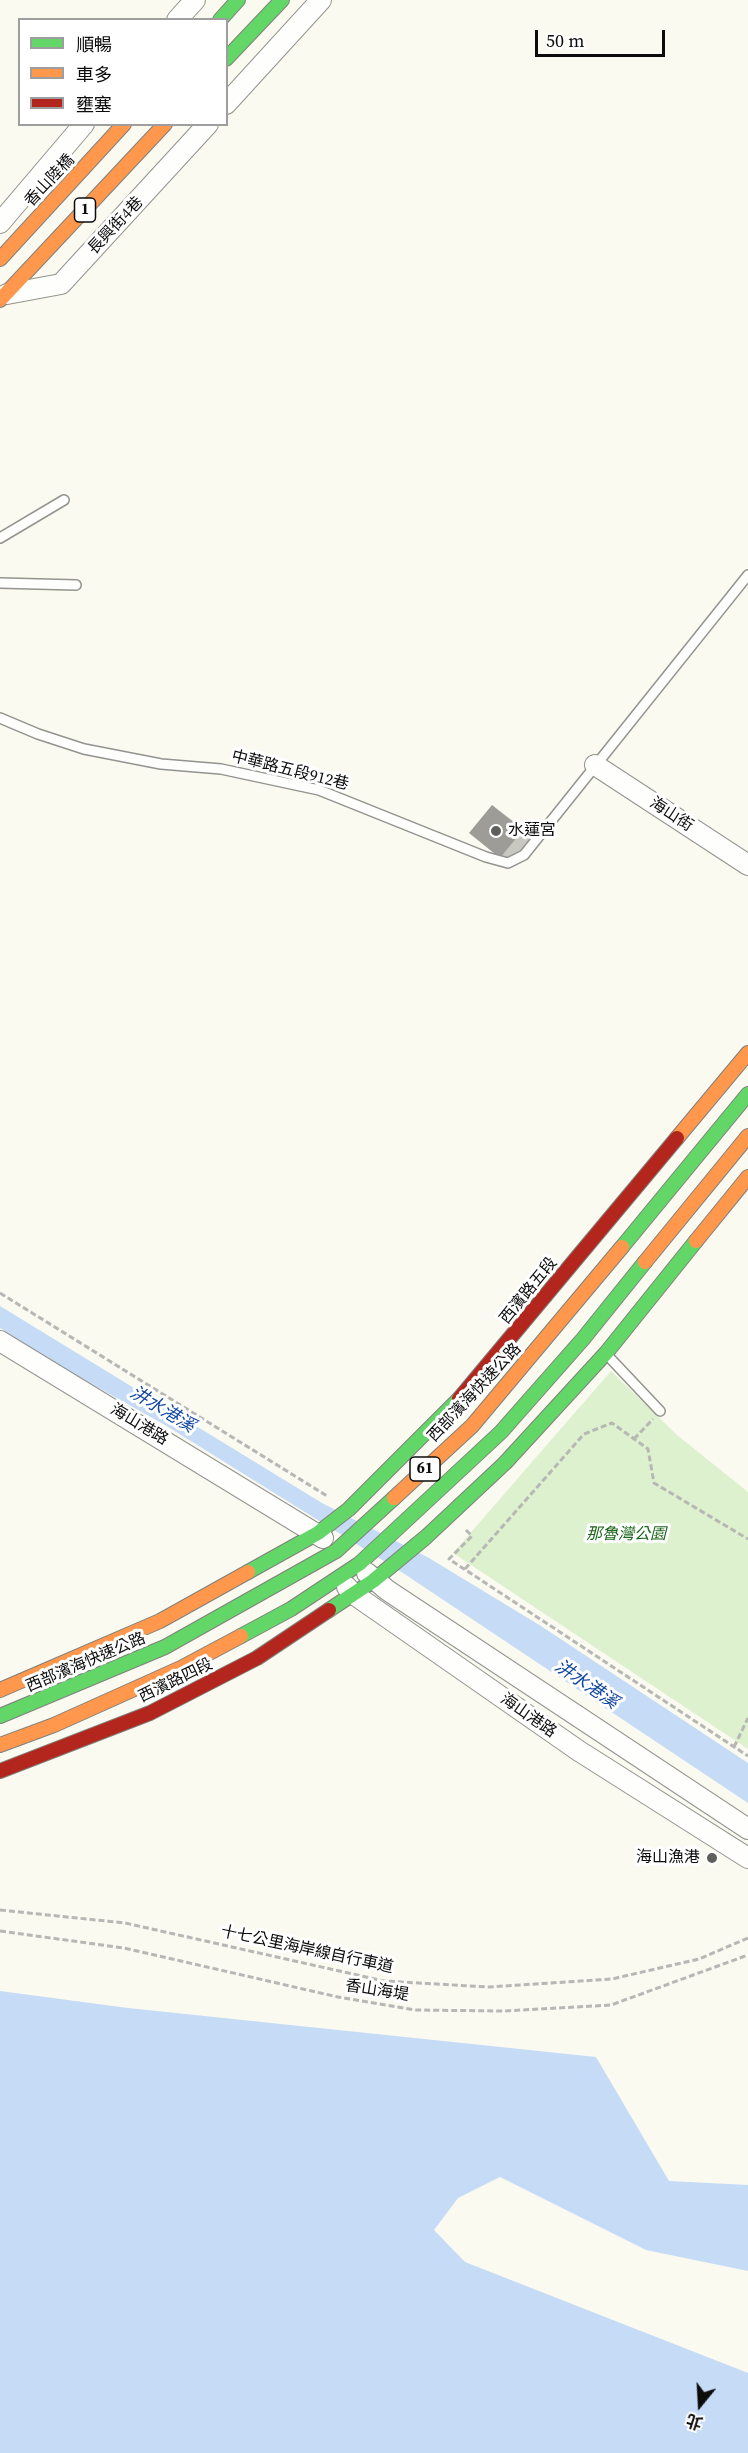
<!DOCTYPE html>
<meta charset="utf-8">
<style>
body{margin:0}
#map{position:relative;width:748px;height:2453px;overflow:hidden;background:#fafaf0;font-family:"Source Serif 4","Noto Sans TC",serif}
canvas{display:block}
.legend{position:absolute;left:18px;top:18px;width:210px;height:108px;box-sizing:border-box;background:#fff;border:2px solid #9e9e9e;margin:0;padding:8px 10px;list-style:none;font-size:18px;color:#0c0c0c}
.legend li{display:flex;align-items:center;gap:12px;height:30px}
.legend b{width:30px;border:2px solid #9e9e9e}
.north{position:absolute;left:670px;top:2375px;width:60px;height:60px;-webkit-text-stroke:4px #fff;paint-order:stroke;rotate:198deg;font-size:16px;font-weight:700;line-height:24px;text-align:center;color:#0c0c0c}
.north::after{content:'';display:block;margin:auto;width:21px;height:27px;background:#0c0c0c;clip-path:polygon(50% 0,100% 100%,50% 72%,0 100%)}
.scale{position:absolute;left:535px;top:30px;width:130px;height:27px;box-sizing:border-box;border:3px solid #0c0c0c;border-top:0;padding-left:8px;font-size:18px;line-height:21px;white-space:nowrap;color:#0c0c0c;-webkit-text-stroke:4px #fff;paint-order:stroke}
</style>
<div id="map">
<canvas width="748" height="2453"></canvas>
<ul class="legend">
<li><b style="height:8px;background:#63d668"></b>順暢</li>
<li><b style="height:8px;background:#ff974d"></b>車多</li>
<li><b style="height:8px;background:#b3261e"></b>壅塞</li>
</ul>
<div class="north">北</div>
<div class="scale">50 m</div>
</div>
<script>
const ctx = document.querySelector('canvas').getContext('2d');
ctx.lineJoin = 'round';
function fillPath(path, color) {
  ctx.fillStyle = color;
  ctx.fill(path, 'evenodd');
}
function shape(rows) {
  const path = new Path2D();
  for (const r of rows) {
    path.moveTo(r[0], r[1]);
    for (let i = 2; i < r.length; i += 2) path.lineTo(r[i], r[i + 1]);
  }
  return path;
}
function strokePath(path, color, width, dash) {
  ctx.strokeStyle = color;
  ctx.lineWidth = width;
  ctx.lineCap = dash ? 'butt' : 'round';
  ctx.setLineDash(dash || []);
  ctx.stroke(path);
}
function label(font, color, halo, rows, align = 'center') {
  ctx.font = font + ' "Source Serif 4","Noto Sans TC",serif';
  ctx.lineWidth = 6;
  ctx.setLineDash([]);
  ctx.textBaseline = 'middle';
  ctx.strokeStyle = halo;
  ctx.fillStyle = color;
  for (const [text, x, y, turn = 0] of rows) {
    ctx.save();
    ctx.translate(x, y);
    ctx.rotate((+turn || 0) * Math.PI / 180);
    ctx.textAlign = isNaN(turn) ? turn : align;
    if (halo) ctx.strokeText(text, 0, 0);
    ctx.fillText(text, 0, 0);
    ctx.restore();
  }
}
const green = shape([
 [611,1371,677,1435,748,1492,748,1749,453,1553]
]);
const water = shape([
 [0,1306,322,1503,429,1558,541,1626,748,1763,748,1803,403,1573,165,1425,56,1364,0,1328],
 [0,1991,128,2008,596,2057,669,2181,748,2185,748,2271,646,2250,500,2177,458,2198,434,2230,465,2262,748,2373,748,2453,0,2453]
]);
const shadow = shape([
 [493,806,536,838,515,865,501,857]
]);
const building = shape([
 [492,805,523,830,500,858,469,833]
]);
const path = shape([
 [0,1293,327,1496],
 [634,1439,653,1419],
 [466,1530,472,1536,449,1559,748,1756],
 [465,1569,584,1434,612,1423,648,1449,654,1483,748,1539],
 [734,1747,748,1718],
 [0,1910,125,1923,384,1981,489,1987,612,1979,699,1959,748,1938],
 [0,1931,124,1948,338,1997,415,2010,503,2011,611,2005,748,1955]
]);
const lane = shape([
 [0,538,64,500],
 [0,583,76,585],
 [0,718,38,734,84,749,161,764,221,769,319,790,486,857,508,863,524,855,748,575],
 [609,1357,660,1411]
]);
const street = shape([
 [177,20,195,0],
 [226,104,321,0],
 [0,223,84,124],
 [7,294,61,284,208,124],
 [595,765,748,865],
 [0,1341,323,1538],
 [367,1573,387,1590,748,1829],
 [347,1587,352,1593,579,1751,748,1858]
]);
const fast = shape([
 [220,20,238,0],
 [226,59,282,0],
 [622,1247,748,1094],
 [248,1572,318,1533,349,1509,459,1399],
 [329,1610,373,1581,426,1537,505,1463,606,1353,696,1241],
 [241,1636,291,1609,359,1564,501,1432,583,1339,645,1262],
 [0,1716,165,1647,336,1551,394,1498]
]);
const slow = shape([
 [0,259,124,124],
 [0,300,165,124],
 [677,1138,748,1053],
 [696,1241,748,1177],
 [645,1262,748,1136],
 [394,1498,472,1426,622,1247],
 [0,1690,160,1621,248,1572],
 [0,1745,54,1725,181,1668,241,1636]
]);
const jam = shape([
 [459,1399,677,1138],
 [0,1771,150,1713,257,1658,329,1610]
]);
const markers = [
 [496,831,6,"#5f5f5c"],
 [712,1858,6,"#5f5f5c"]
];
const shields = [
 [85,210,21],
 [425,1469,30]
];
const shieldNames = [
 ["1",85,210],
 ["61",425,1469]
];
const streetNames = [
 ["香山陸橋",50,181,-47],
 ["長興街4巷",116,226,-47],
 ["中華路五段912巷",290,771,14],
 ["海山街",671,815,33],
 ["西濱路五段",529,1291,-51],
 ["西部濱海快速公路",475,1393,-47],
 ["海山港路",139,1425,31],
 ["西部濱海快速公路",86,1663,-23],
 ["西濱路四段",176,1681,-26],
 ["海山港路",528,1716,35],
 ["十七公里海岸線自行車道",307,1950,12],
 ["香山海堤",377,1991,9]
];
const poiNames = [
 ["水蓮宮",508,831],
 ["海山漁港",700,1858,"right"]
];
const parkNames = [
 ["那魯灣公園",626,1535]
];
const waterNames = [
 ["汫水港溪",162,1410,31],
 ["汫水港溪",586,1685,34]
];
fillPath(green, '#ddf1cf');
fillPath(water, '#c5dbf6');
fillPath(shadow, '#0003');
fillPath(building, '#9d9c96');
strokePath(lane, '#93938f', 12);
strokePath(street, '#93938f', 22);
strokePath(fast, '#80807c', 16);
strokePath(slow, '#80807c', 16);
strokePath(jam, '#80807c', 16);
strokePath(path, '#b7b7b5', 3, [6, 3]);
strokePath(lane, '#fefefd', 9);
strokePath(street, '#fefefd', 20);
strokePath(fast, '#63d668', 14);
strokePath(slow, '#ff974d', 14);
strokePath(jam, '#b3261e', 14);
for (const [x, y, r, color] of markers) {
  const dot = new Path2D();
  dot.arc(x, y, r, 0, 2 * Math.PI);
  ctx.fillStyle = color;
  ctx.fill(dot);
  strokePath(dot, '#fff', 2);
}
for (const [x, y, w] of shields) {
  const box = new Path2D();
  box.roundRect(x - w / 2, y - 12, w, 24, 4.5);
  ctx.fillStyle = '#fff';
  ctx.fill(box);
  strokePath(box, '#0c0c0c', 1.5);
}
label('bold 15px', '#0c0c0c', null, shieldNames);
label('16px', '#0c0c0c', '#fff', streetNames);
label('16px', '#0c0c0c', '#fff', poiNames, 'left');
label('italic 16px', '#1c651b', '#fff', parkNames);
label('italic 18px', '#1247a1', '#fff', waterNames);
</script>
